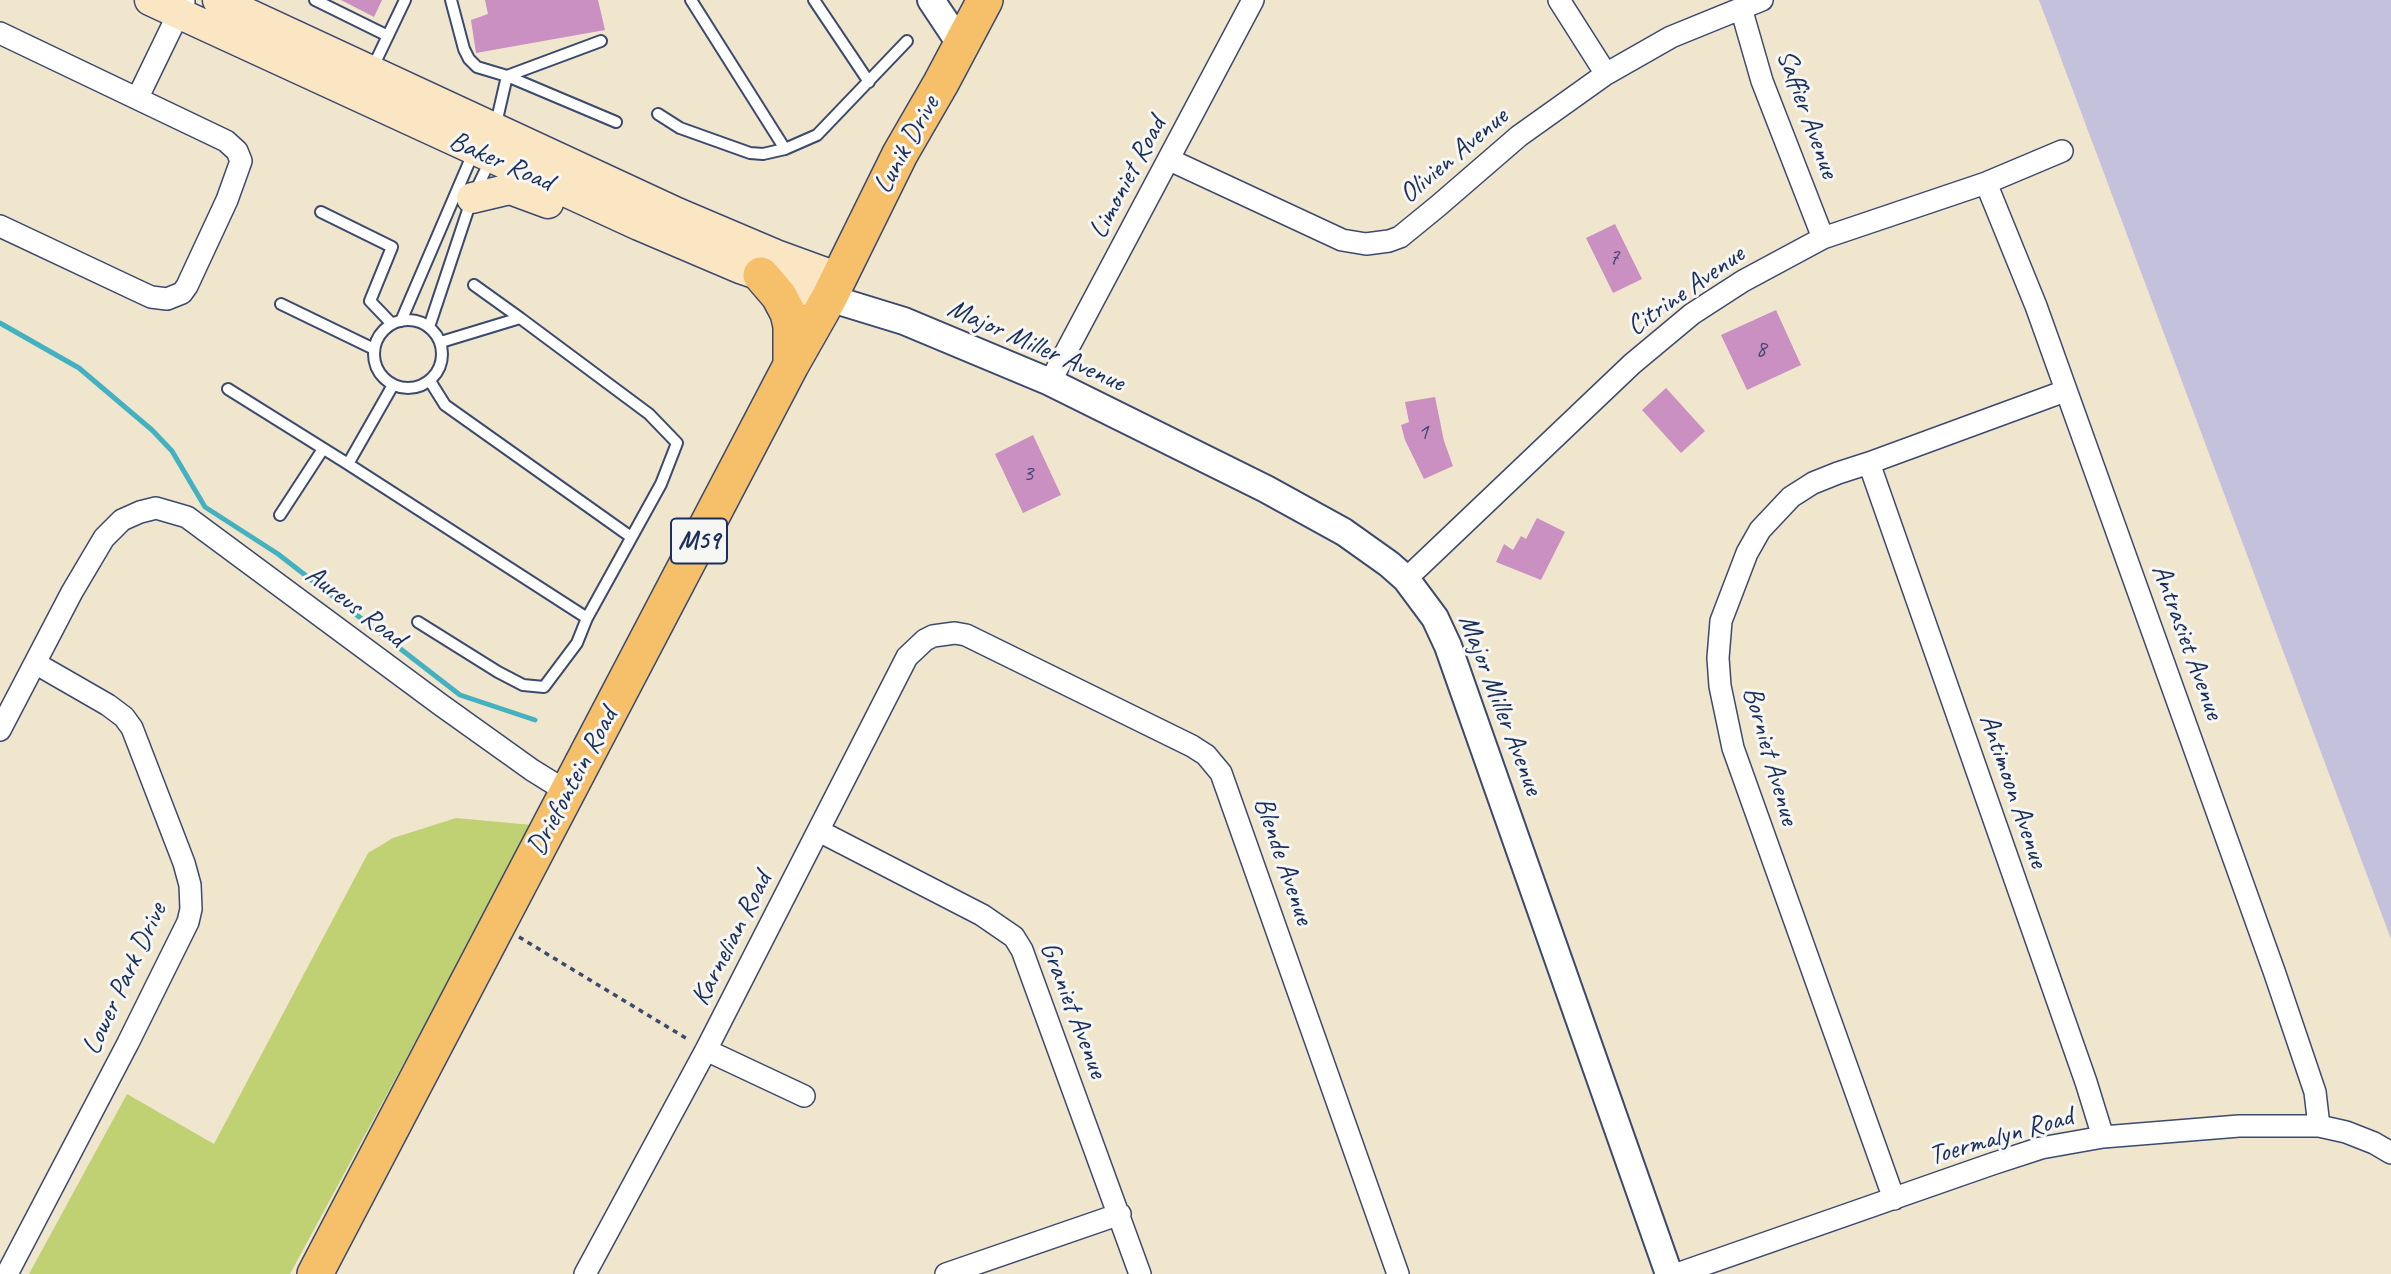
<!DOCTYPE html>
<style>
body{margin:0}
canvas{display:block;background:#f0e5cd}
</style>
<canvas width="2391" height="1274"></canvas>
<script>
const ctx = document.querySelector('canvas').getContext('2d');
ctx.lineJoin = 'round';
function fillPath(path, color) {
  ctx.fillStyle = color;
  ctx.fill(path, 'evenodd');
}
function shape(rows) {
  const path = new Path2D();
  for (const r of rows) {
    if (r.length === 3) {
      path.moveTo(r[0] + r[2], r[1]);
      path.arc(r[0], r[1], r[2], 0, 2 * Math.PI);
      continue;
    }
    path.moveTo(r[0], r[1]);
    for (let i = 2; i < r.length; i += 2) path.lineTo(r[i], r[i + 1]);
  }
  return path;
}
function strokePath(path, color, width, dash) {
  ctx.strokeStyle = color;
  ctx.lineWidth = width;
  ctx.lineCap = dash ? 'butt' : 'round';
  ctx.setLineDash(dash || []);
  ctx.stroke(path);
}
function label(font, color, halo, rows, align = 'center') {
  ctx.font = font + ' Caveat,sans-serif';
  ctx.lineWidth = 6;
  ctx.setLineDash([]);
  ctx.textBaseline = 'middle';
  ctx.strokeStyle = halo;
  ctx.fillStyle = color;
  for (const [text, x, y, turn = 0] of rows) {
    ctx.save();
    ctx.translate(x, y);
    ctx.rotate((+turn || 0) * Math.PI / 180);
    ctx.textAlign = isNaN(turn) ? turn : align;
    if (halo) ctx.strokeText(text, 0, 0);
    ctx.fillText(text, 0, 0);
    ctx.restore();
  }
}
const industrial = shape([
 [2039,0,2391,0,2391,939]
]);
const green = shape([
 [456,818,532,825,290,1274,29,1274,127,1094,214,1144,368,853,393,838]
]);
const stream = shape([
 [0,323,79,368,152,430,172,451,205,507,278,554,460,695,535,720]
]);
const building = shape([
 [341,0,382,0,374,17],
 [485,0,598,0,605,30,476,53,471,20,488,14],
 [1615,224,1642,279,1613,293,1586,238],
 [1776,310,1801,365,1747,390,1721,335],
 [1666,388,1705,431,1681,453,1642,410],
 [1435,397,1444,441,1453,466,1424,479,1405,440,1401,425,1409,422,1405,402],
 [1033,435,1061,495,1023,513,995,454],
 [1537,518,1565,532,1541,580,1496,562,1504,544,1513,550,1521,536,1526,539]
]);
const path = shape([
 [519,937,689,1040]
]);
const service = shape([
 [315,0,388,36],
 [451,0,464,49,469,59,477,67,507,76,616,122],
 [814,0,869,82],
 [372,69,405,0],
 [658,114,680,128,750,153,763,154,785,149,691,0],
 [499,126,498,115,507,76,601,41],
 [785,149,817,135,907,41],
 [321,212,392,247,370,301,392,324],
 [474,285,520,318],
 [281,304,374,349],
 [408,354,34],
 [401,321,474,151],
 [429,327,472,198,491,159],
 [430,381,445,405,631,537],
 [393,385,348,464,587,618],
 [228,389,348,464],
 [280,515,323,449],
 [418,622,498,672,523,685,544,687,577,643,587,618,661,484,677,443,649,414,520,318,441,342]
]);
const minor = shape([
 [1559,0,1606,74],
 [1741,8,1762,81,1823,238],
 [0,33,226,141,237,151,241,161,227,200,187,286,182,293,167,299,151,297,136,290,0,226],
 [138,97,184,2],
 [1170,160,1342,240,1366,244,1389,241,1400,237,1438,206,1519,136,1606,74,1671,37,1762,0],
 [1986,183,2036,306,2274,971,2315,1092,2319,1126],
 [1050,382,1253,0],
 [1869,463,2086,1082,2103,1137],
 [1406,579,1632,364,1692,314,1743,281,1823,238,1986,183,2062,151],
 [0,730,72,592,104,538,122,520,140,512,156,508,187,517,441,705,532,770,569,793],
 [819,831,982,915,1014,937,1022,950,1140,1274],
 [706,1050,804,1096],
 [1894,1199,1733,748,1720,686,1718,658,1721,621,1747,553,1760,530,1791,497,1813,483,1838,473,1869,463,2065,391],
 [7,1274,128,1043,188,922,191,909,190,885,184,863,132,728,124,717,108,705,35,663],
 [585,1274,706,1050,907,657,925,640,933,636,955,633,966,635,1192,746,1206,755,1221,773,1398,1274],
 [946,1274,1120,1214],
 [1677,1274,1992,1164,2041,1148,2103,1137,2239,1126,2319,1126,2346,1132,2374,1143,2391,1153]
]);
const tertiary = shape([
 [931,0,961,45],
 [829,298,904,321,1050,382,1266,489,1344,532,1389,564,1406,579,1435,618,1448,646,1669,1274]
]);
const secondary = shape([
 [150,0,639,225,740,268,829,298],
 [218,0,677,213,776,255,839,278],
 [472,198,510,189,548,203]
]);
const primary = shape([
 [761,275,779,296,788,313,791,326,791,365],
 [315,1274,791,365,829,298,900,154,941,83,985,0]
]);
const numberNames = [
 ["7",1614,258],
 ["8",1761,350],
 ["1",1423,433],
 ["3",1028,474]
];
const shields = [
 [699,541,56]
];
const shieldNames = [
 ["M59",699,541]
];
const streetNames = [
 ["Saffier Avenue",1807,114,70],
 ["Lunik Drive",907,145,-61],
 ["Olivien Avenue",1454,156,-40],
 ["Baker Road",501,162,24],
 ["Limoniet Road",1128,178,-62],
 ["Citrine Avenue",1686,291,-35],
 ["Major Miller Avenue",1036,346,24],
 ["Aureus Road",355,607,37],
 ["Antrasiet Avenue",2187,642,70],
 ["Major Miller Avenue",1500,705,69],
 ["Borniet Avenue",1770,756,74],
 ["Driefontein Road",573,782,-62],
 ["Antimoon Avenue",2013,791,71],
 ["Blende Avenue",1283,861,71],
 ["Karnelian Road",732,939,-63],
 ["Lower Park Drive",125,979,-65],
 ["Graniet Avenue",1073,1010,69],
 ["Toermalyn Road",2001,1137,-16]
];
fillPath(industrial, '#c3c1dc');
fillPath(green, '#c0d174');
strokePath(stream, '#44b1c1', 5);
fillPath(building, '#ca90c1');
strokePath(service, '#3b4a6f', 14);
strokePath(minor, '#3b4a6f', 24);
strokePath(tertiary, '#3b4a6f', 30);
strokePath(secondary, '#3b4a6f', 33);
strokePath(primary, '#3b4a6f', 38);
strokePath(path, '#3b4a6f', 3.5, [5, 5]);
strokePath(service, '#fff', 10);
strokePath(minor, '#fff', 21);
strokePath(tertiary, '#fff', 26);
strokePath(secondary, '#fbe6c4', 30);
strokePath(primary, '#f6c06b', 35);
label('24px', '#474777', null, numberNames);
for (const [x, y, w] of shields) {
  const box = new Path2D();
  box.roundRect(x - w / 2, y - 22.5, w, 45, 5);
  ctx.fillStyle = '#f6f6f2';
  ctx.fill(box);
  strokePath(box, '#1b2f5e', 2);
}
label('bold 26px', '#1b2f5e', null, shieldNames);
label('28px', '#1b2f5e', '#f6f6f2', streetNames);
</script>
